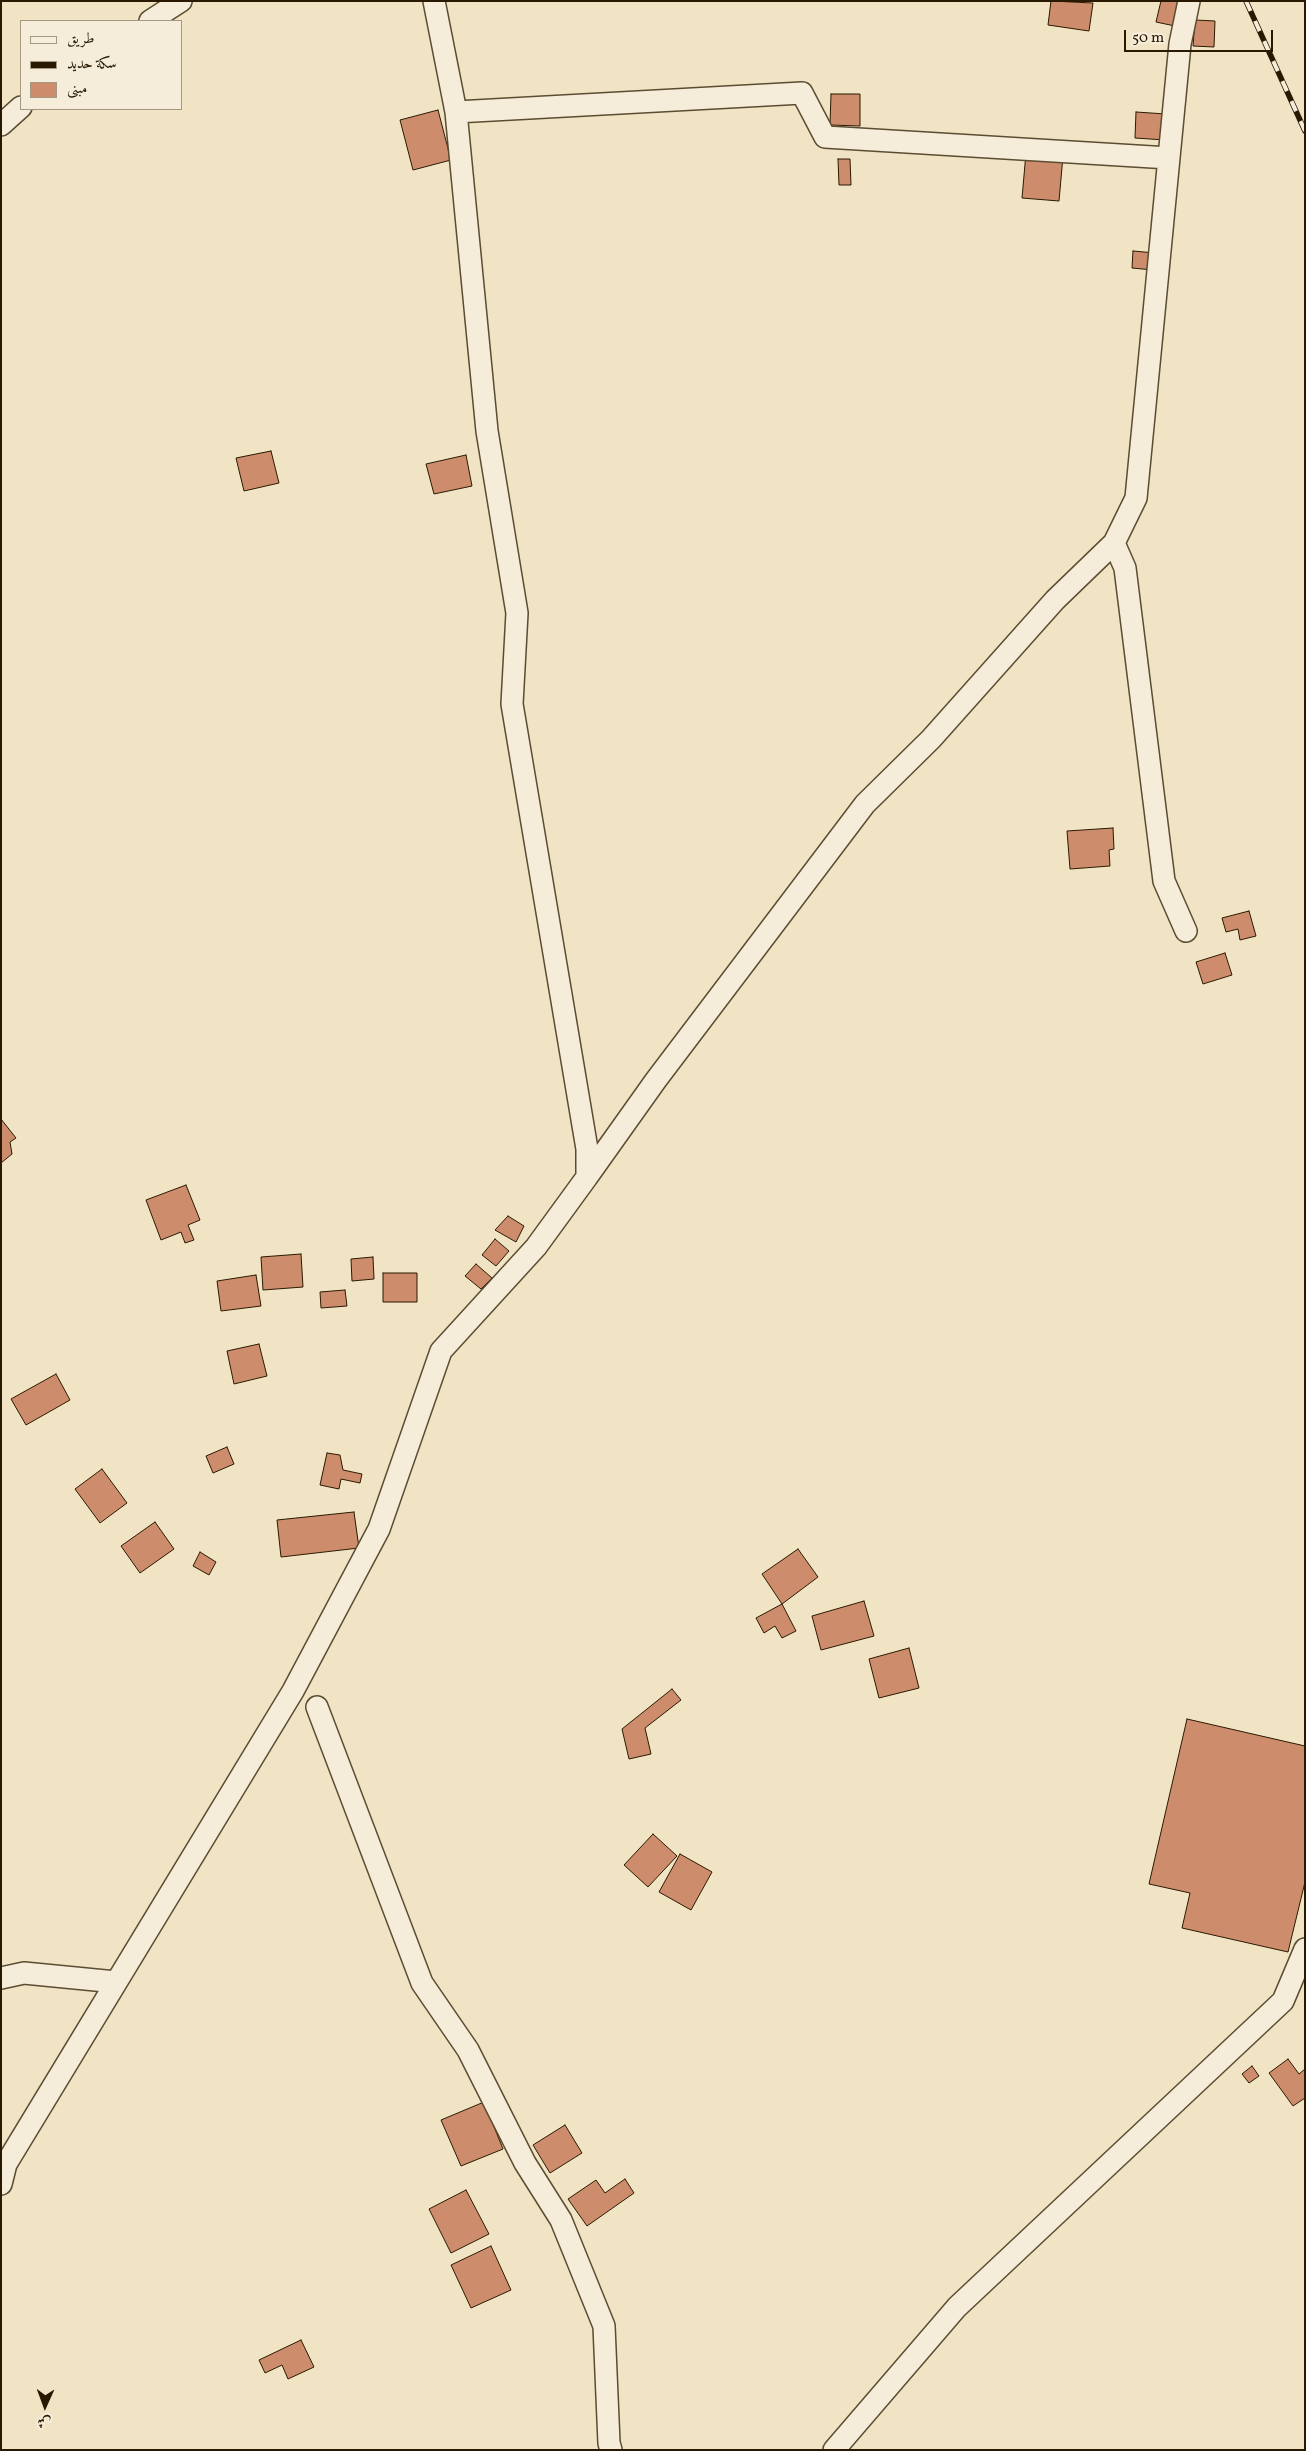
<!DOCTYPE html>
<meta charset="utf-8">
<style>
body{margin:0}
#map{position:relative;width:1306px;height:2451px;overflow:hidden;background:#f0e4c4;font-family:Vollkorn,Amiri,serif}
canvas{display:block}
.frame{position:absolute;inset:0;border:2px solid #2a1901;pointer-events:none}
.legend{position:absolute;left:20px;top:20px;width:162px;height:90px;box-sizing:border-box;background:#f5edd9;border:1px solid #a49883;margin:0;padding:6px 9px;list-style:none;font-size:15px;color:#2a1901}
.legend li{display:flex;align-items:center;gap:10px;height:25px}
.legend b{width:25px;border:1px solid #a49883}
.north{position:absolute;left:20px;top:2381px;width:50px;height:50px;-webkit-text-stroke:4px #f5edd9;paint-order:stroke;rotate:182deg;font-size:14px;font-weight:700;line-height:20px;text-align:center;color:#2a1901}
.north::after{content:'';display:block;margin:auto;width:18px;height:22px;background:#2a1901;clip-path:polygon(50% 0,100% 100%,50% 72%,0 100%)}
.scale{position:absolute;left:1124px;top:30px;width:149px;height:22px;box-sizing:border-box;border:2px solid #2a1901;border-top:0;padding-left:6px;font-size:15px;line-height:18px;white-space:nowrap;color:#2a1901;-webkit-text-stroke:4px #f5edd9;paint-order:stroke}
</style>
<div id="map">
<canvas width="1306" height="2451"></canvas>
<div class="frame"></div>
<ul class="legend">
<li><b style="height:6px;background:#f5edd9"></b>طريق</li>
<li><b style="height:6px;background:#2a1901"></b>سكة حديد</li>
<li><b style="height:14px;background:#cd8d6c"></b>مبنى</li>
</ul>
<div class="north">ش</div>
<div class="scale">50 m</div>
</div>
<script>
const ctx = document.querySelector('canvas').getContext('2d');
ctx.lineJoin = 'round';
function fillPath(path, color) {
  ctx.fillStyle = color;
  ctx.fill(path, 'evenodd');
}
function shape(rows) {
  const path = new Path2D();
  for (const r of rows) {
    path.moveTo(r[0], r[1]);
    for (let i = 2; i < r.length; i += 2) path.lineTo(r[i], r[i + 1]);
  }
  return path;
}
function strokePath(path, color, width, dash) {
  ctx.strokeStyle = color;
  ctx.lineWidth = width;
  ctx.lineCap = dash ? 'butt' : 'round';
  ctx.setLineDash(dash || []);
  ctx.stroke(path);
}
const building = shape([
 [1051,1,1093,3,1089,31,1048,25,1051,1],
 [1161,1,1180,1,1175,26,1156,22,1161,1],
 [1195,20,1215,21,1214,47,1193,46,1195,20],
 [831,94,860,94,860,126,830,125,831,94],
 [438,110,451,160,413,170,400,120,438,110],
 [1136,112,1166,114,1165,140,1135,138,1136,112],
 [1026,153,1063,156,1059,201,1022,198,1026,153],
 [838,159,850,159,851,185,839,185,838,159],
 [1133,251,1155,253,1153,270,1132,268,1133,251],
 [271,451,279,483,244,491,236,458,271,451],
 [466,455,472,486,434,494,426,464,466,455],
 [1113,828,1114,849,1109,850,1110,866,1070,869,1067,831,1113,828],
 [1249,911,1256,936,1240,940,1238,929,1226,932,1222,918,1249,911],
 [1225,953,1232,975,1203,984,1196,962,1225,953],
 [1,1119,16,1138,10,1142,12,1154,1,1163,1,1119],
 [186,1185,200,1220,188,1225,194,1240,185,1243,181,1232,161,1240,146,1200,186,1185],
 [508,1216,524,1226,516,1242,495,1230,508,1216],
 [495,1239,509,1251,496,1266,482,1255,495,1239],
 [301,1254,303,1287,263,1290,261,1257,301,1254],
 [373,1257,374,1279,352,1281,351,1259,373,1257],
 [476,1264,492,1278,481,1289,465,1276,476,1264],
 [383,1273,417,1273,417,1302,383,1302,383,1273],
 [256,1275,261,1306,221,1311,217,1281,256,1275],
 [345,1290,347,1306,321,1308,320,1292,345,1290],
 [259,1344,267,1376,234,1384,227,1351,259,1344],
 [56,1374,70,1400,26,1425,11,1399,56,1374],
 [227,1447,234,1464,213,1473,206,1456,227,1447],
 [327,1453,340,1455,343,1470,362,1474,360,1483,341,1479,339,1489,320,1485,327,1453],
 [102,1469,127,1503,100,1523,75,1489,102,1469],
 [354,1512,359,1548,281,1557,277,1520,354,1512],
 [155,1522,174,1549,140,1573,121,1546,155,1522],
 [798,1549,818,1577,782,1604,762,1574,798,1549],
 [200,1552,216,1562,209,1575,193,1566,200,1552],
 [864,1601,874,1636,821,1650,812,1616,864,1601],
 [782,1604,796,1631,782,1638,775,1626,764,1633,756,1618,782,1604],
 [909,1648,919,1688,879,1698,869,1659,909,1648],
 [672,1689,681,1700,645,1728,651,1754,629,1759,622,1729,672,1689],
 [1187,1719,1305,1746,1305,1882,1288,1952,1182,1928,1190,1893,1149,1884,1187,1719],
 [653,1834,677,1856,648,1887,624,1865,653,1834],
 [680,1854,712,1872,691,1910,659,1892,680,1854],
 [1288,2059,1299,2074,1305,2069,1305,2098,1293,2106,1269,2073,1288,2059],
 [1252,2066,1259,2076,1249,2083,1242,2074,1252,2066],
 [484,2102,503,2149,461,2166,441,2120,484,2102],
 [565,2125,582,2153,550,2173,533,2145,565,2125],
 [625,2179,634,2193,587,2226,568,2199,596,2180,605,2193,625,2179],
 [466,2190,489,2234,451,2253,429,2209,466,2190],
 [491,2246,511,2290,471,2308,451,2265,491,2246],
 [301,2340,314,2367,288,2379,282,2365,265,2373,259,2360,301,2340]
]);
const minor = shape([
 [150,21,181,1],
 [456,112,802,93,825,137,1169,158],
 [1,125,21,107],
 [1114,543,1125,568,1164,881,1186,931],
 [587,1177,656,1080,865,804,931,739,1055,600,1114,543,1136,498,1180,44,1189,1],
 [317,1707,422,1983,468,2050,525,2163,561,2220,604,2326,609,2443,611,2450],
 [1,1978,24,1973,116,1982],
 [1,2184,6,2164,293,1691,379,1529,441,1351,536,1247,587,1177,587,1149,512,704,517,613,487,431,456,112,434,1],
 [834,2450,957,2307,1283,2001,1305,1949]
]);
const rail = shape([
 [1246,1,1305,131]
]);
fillPath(building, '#cd8d6c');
strokePath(building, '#2a1901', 1);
strokePath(minor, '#5c4c32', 24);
strokePath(minor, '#f5edd9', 21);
strokePath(rail, '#2a1901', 5.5);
strokePath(rail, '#f5edd9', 4, [11]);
</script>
